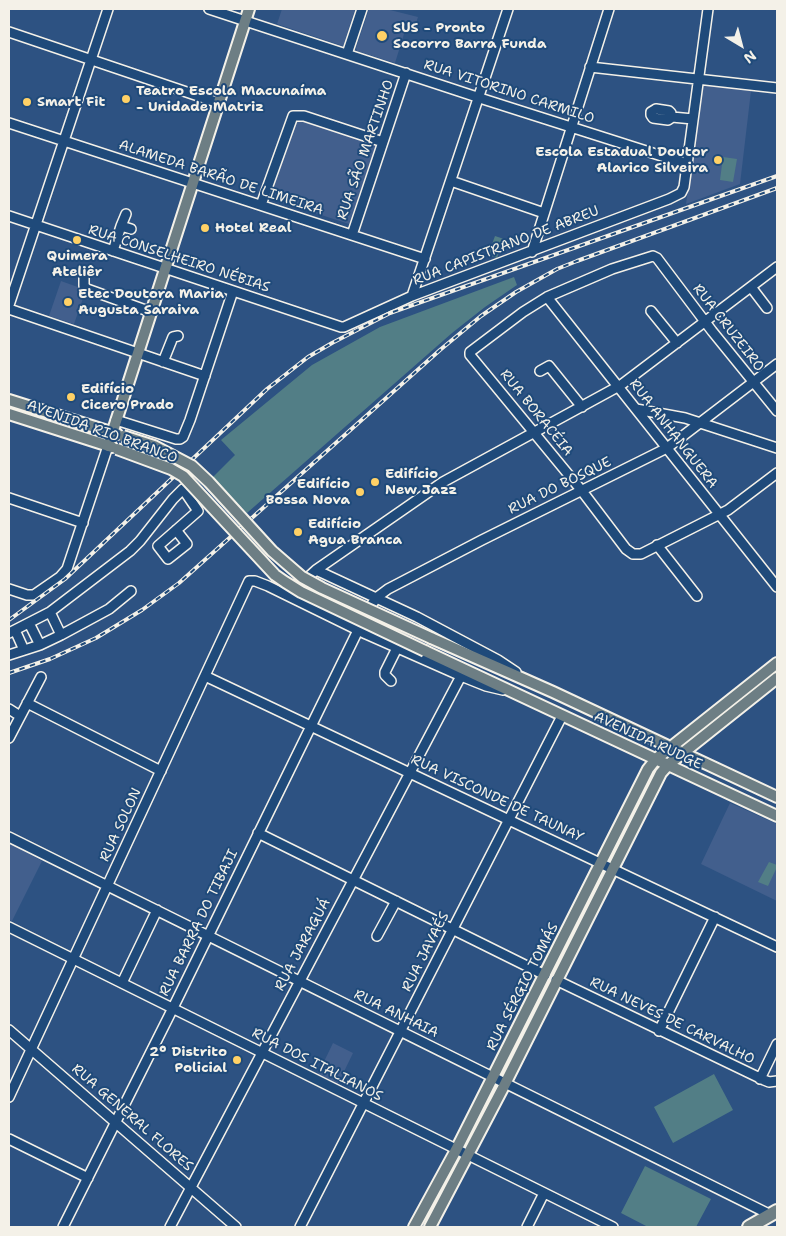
<!DOCTYPE html>
<meta charset="utf-8">
<style>
body{margin:0}
#map{position:relative;width:786px;height:1236px;overflow:hidden;background:#2d5282;font-family:"Shantell Sans",sans-serif}
canvas{display:block}
.frame{position:absolute;inset:0;border:10px solid #f4f1e8;pointer-events:none}
.north{position:absolute;left:716px;top:20px;width:50px;height:50px;-webkit-text-stroke:4px #1f4a7a;paint-order:stroke;rotate:143deg;font-size:14px;font-weight:700;line-height:20px;text-align:center;color:#f4f1e8}
.north::after{content:'';display:block;margin:auto;width:18px;height:22px;background:#f4f1e8;clip-path:polygon(50% 0,100% 100%,50% 72%,0 100%)}
</style>
<div id="map">
<canvas width="786" height="1236"></canvas>
<div class="frame"></div>
<div class="north">N</div>
</div>
<script>
const ctx = document.querySelector('canvas').getContext('2d');
ctx.lineJoin = 'round';
function fillPath(path, color) {
  ctx.fillStyle = color;
  ctx.fill(path, 'evenodd');
}
function shape(rows) {
  const path = new Path2D();
  for (const r of rows) {
    path.moveTo(r[0], r[1]);
    for (let i = 2; i < r.length; i += 2) path.lineTo(r[i], r[i + 1]);
  }
  return path;
}
function strokePath(path, color, width, dash) {
  ctx.strokeStyle = color;
  ctx.lineWidth = width;
  ctx.lineCap = dash ? 'butt' : 'round';
  ctx.setLineDash(dash || []);
  ctx.stroke(path);
}
function label(font, color, halo, rows, align = 'center') {
  ctx.font = font + ' "Shantell Sans",sans-serif';
  ctx.lineWidth = 4;
  ctx.setLineDash([]);
  ctx.textBaseline = 'middle';
  ctx.strokeStyle = halo;
  ctx.fillStyle = color;
  for (const [text, x, y, turn = 0] of rows) {
    ctx.save();
    ctx.translate(x, y);
    ctx.rotate((+turn || 0) * Math.PI / 180);
    ctx.textAlign = isNaN(turn) ? turn : align;
    if (halo) ctx.strokeText(text, 0, 0);
    ctx.fillText(text, 0, 0);
    ctx.restore();
  }
}
const built = shape([
 [282,9,355,9,343,46,277,24],
 [369,9,386,9,418,17,416,23,408,21,395,63,357,51,356,48],
 [703,85,751,91,740,184,686,204],
 [297,119,377,143,349,224,269,198],
 [61,281,86,290,74,324,49,316],
 [730,803,777,824,777,901,701,864],
 [9,843,42,861,12,921,9,920],
 [333,1043,353,1053,338,1084,318,1074]
]);
const green = shape([
 [723,157,737,159,733,182,720,180],
 [495,236,504,239,497,258,488,255],
 [514,277,517,285,485,307,452,333,247,513,213,477,235,455,221,440,312,365,380,327],
 [769,862,777,865,777,867,768,886,758,882],
 [714,1074,733,1110,673,1143,654,1107],
 [645,1166,711,1199,696,1227,648,1227,621,1213]
]);
const minor = shape([
 [209,9,486,100,687,164],
 [9,32,219,103],
 [347,54,362,9],
 [590,67,777,88],
 [656,109,669,111,671,113,671,118,668,120,653,118,651,115,651,112,656,109],
 [672,117,693,119],
 [9,123,425,259],
 [451,181,544,213],
 [261,205,293,116,304,116,383,142],
 [9,216,341,327,344,327,412,296,669,199,681,193,684,187,708,9],
 [121,226,126,214],
 [352,235,406,73],
 [113,251,121,226,131,229],
 [532,252,609,9],
 [84,277,84,286,87,289,151,312],
 [751,287,767,308],
 [412,296,508,9],
 [547,297,777,587],
 [9,305,108,9],
 [9,309,205,376],
 [651,311,677,343],
 [163,362,173,337,178,336],
 [540,371,549,366,582,407],
 [636,409,685,418,777,448],
 [777,411,712,331,657,258,653,256,612,269,547,297,523,312,470,352,470,355,582,491,626,549,633,554,641,554,728,510,777,473],
 [116,420,176,439,180,439,183,437,190,420,233,291],
 [9,498,83,523],
 [657,545,697,596],
 [316,570,417,617,498,660,516,672],
 [9,589,27,595,34,595,60,577,67,569,108,446],
 [296,595,304,581,316,570,443,482,621,385,777,267],
 [50,612,61,635],
 [29,623,40,645],
 [15,630,24,650],
 [9,633,50,612,130,551,140,541,173,499,183,489,198,511,158,546,168,559,187,544,176,530],
 [9,655,40,645,61,635,109,609,131,591],
 [205,676,777,947],
 [391,681,385,675,385,672,397,648],
 [27,703,161,771],
 [9,709,20,716],
 [9,738,41,677],
 [258,833,545,975],
 [9,837,771,1215],
 [9,927,613,1227],
 [377,936,396,901],
 [556,980,764,1080,769,1082,777,1081],
 [122,983,157,910],
 [9,1030,236,1227],
 [659,1031,715,917],
 [760,1079,777,1044],
 [9,1097,249,581,255,581,268,586,366,634,461,676,486,686,503,690],
 [9,1139,88,1178],
 [63,1227,169,1016,366,614,376,598,388,589,482,540,667,448,777,364],
 [170,1227,461,676],
 [300,1227,562,716],
 [527,1227,544,1193]
]);
const major = shape([
 [9,400,117,434],
 [9,414,112,447],
 [108,446,249,9],
 [431,638,553,692,777,797],
 [425,651,777,816],
 [414,1227,456,1150,648,769,656,759,777,663],
 [430,1227,505,1084,661,773,669,764,777,678]
]);
const highway = shape([
 [749,1227,777,1211]
]);
const rail = shape([
 [9,620,65,579,267,389,308,357,332,343,390,313,777,176],
 [9,673,50,659,96,638,142,610,179,583,440,350,481,316,516,292,557,269,577,261,777,188]
]);
const majorBridge = shape([
 [123,436,154,446,192,466,209,482,272,551,302,577,322,588,431,638],
 [117,449,171,469,183,476,275,575,285,582,301,592,425,651]
]);
const markers = [
 [382,36,6,"#ffd166"],
 [126,99,5,"#ffd166"],
 [27,102,5,"#ffd166"],
 [718,160,5,"#ffd166"],
 [205,228,5,"#ffd166"],
 [77,240,5,"#ffd166"],
 [68,302,5,"#ffd166"],
 [71,397,5,"#ffd166"],
 [375,482,5,"#ffd166"],
 [360,492,5,"#ffd166"],
 [298,532,5,"#ffd166"],
 [237,1060,5,"#ffd166"]
];
const poiNames = [
 ["SUS - Pronto",393,28],
 ["Socorro Barra Funda",393,44],
 ["Teatro Escola Macunaíma",136,91],
 ["- Unidade Matriz",136,107],
 ["Smart Fit",37,102],
 ["Escola Estadual Doutor",708,152,"right"],
 ["Alarico Silveira",708,168,"right"],
 ["Hotel Real",215,228],
 ["Quimera",77,256,"center"],
 ["Ateliêr",77,272,"center"],
 ["Etec Doutora Maria",78,294],
 ["Augusta Saraiva",78,310],
 ["Edifício",81,389],
 ["Cicero Prado",81,405],
 ["Edifício",385,474],
 ["New Jazz",385,490],
 ["Edifício",350,484,"right"],
 ["Bossa Nova",350,500,"right"],
 ["Edifício",308,524],
 ["Agua Branca",308,540],
 ["2º Distrito",227,1052,"right"],
 ["Policial",227,1068,"right"]
];
const streetNames = [
 ["RUA VITORINO CARMILO",509,92,18],
 ["RUA SÃO MARTINHO",366,150,-71],
 ["ALAMEDA BARÃO DE LIMEIRA",221,178,18],
 ["RUA CAPISTRANO DE ABREU",506,246,-21],
 ["RUA CONSELHEIRO NÉBIAS",179,259,18],
 ["RUA CRUZEIRO",728,328,52],
 ["RUA BORACÉIA",536,413,51],
 ["AVENIDA RIO BRANCO",102,432,20],
 ["RUA ANHANGUERA",673,434,52],
 ["RUA DO BOSQUE",560,486,-26],
 ["AVENIDA RUDGE",648,741,25],
 ["RUA VISCONDE DE TAUNAY",497,799,25],
 ["RUA SOLON",121,825,-65],
 ["RUA BARRA DO TIBAJI",199,923,-64],
 ["RUA JARAGUÁ",303,945,-62],
 ["RUA JAVAÉS",426,952,-63],
 ["RUA SÉRGIO TOMÁS",523,987,-63],
 ["RUA ANHAIA",396,1014,26],
 ["RUA NEVES DE CARVALHO",672,1021,26],
 ["RUA DOS ITALIANOS",317,1065,27],
 ["RUA GENERAL FLORES",132,1118,41]
];
fillPath(built, '#425f8d');
fillPath(green, '#527e86');
strokePath(minor, '#f4f1e8', 12);
strokePath(major, '#f4f1e8', 14);
strokePath(highway, '#f4f1e8', 16);
strokePath(minor, '#1f4a7a', 9);
strokePath(major, '#6d7e84', 10);
strokePath(highway, '#6d7e84', 12);
strokePath(rail, '#f4f1e8', 4);
strokePath(rail, '#1f4a7a', 2, [5.5]);
strokePath(majorBridge, '#f4f1e8', 14, []);
strokePath(majorBridge, '#6d7e84', 10);
for (const [x, y, r, color] of markers) {
  const dot = new Path2D();
  dot.arc(x, y, r, 0, 2 * Math.PI);
  ctx.fillStyle = color;
  ctx.fill(dot);
  strokePath(dot, '#1f4a7a', 2);
}
label('bold 14px', '#f4f1e8', '#1f4a7a', poiNames, 'left');
label('14px', '#f4f1e8', '#1f4a7a', streetNames);
</script>
